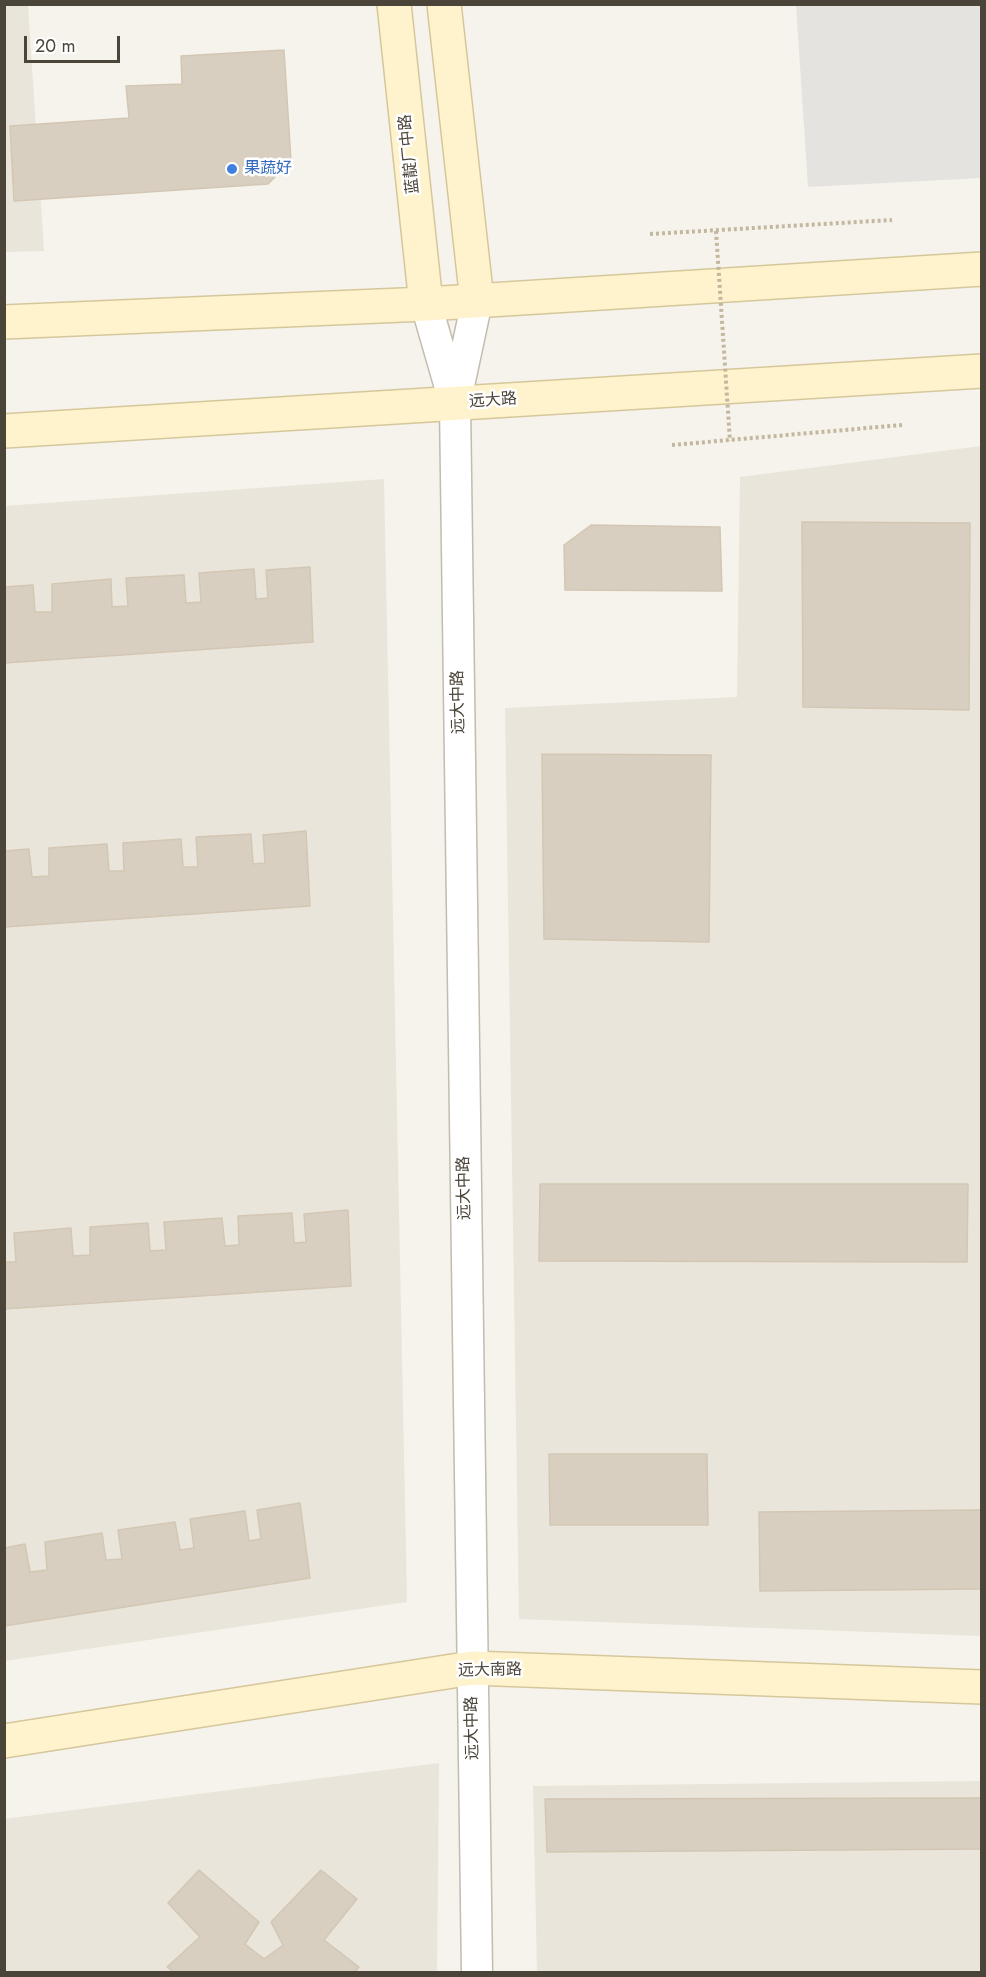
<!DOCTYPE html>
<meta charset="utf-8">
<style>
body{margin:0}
#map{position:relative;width:986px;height:1977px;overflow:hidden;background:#f6f3ec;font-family:Jost,sans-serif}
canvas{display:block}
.frame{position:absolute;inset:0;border:6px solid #4b4439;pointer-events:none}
.scale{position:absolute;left:24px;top:36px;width:96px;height:27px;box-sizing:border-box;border:3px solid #4b4439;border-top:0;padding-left:8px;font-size:18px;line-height:21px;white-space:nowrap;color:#4b4439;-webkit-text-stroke:4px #fff;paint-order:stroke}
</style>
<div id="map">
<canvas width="986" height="1977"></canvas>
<div class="frame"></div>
<div class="scale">20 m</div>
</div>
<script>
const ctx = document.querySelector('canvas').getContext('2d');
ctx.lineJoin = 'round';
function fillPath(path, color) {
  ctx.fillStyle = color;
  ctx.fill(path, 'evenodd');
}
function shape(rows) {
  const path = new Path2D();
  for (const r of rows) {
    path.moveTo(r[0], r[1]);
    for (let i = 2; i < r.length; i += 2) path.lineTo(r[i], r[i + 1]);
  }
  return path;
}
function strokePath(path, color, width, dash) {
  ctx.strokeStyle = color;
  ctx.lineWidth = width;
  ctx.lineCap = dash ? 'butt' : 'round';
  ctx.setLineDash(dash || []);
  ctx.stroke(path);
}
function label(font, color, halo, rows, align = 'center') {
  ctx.font = font + ' Jost,"Noto Sans SC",sans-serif';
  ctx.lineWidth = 5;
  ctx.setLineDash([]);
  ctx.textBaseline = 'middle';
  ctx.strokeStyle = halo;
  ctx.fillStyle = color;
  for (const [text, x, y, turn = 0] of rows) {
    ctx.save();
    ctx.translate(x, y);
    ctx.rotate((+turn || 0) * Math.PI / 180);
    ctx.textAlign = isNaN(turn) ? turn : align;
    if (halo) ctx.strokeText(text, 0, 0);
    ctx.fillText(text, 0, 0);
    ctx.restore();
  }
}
const residential = shape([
 [4,5,28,5,44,251,5,252],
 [981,446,981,1636,519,1619,505,708,737,697,740,477],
 [384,479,407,1602,5,1661,4,506],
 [439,1763,437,1972,5,1972,4,1819],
 [981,1781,981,1972,537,1972,533,1786]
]);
const parking = shape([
 [796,5,981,5,981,178,808,187]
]);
const building = shape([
 [284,50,291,161,268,184,14,201,10,126,129,118,126,86,182,84,181,56,284,50],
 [802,522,970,523,969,710,803,707,802,522],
 [591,525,720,527,722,591,565,590,564,545,591,525],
 [310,567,313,642,4,663,4,587,33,585,35,612,52,612,52,584,111,579,112,607,128,606,126,578,184,575,186,603,201,602,199,573,254,569,256,599,268,598,266,570,310,567],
 [542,754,711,755,709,942,544,939,542,754],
 [306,831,310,906,4,927,4,851,29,849,32,877,49,876,49,848,107,844,109,871,124,871,123,843,181,839,183,867,198,867,196,837,251,834,253,864,265,863,263,835,306,831],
 [540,1184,968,1184,967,1262,539,1261,540,1184],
 [348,1210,351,1286,4,1309,4,1262,16,1262,14,1233,71,1228,73,1256,90,1255,90,1227,148,1223,150,1251,166,1250,164,1222,222,1218,225,1246,239,1245,238,1216,292,1213,294,1243,306,1242,304,1214,348,1210],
 [549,1454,707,1454,708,1525,550,1525,549,1454],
 [300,1503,310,1578,4,1626,4,1548,25,1544,30,1572,47,1570,45,1542,102,1533,106,1560,122,1559,118,1530,175,1522,180,1550,194,1548,190,1519,245,1511,249,1541,261,1539,257,1510,300,1503],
 [982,1510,982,1589,760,1591,759,1512,982,1510],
 [982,1798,982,1849,547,1852,545,1799,982,1798],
 [199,1870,259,1922,245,1944,264,1959,283,1945,271,1922,321,1870,357,1899,324,1940,359,1967,355,1972,173,1972,167,1967,200,1937,168,1903,199,1870]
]);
const path = shape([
 [650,234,892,220],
 [672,445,902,425]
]);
const street = shape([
 [426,304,454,401],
 [477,1972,455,404,477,301]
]);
const secondary = shape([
 [394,4,426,304],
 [444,4,477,301],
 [4,322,426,304,982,269],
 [4,431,982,371],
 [4,1741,472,1668,982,1687]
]);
const pathBridge = shape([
 [716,231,730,441]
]);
const markers = [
 [232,169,6,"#3f7fe0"]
];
const streetNames = [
 ["蓝靛厂中路",410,154,-96],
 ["远大路",493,401,-4],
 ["远大中路",459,702,-91],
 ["远大中路",465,1188,-91],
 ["远大南路",490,1671,-1],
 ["远大中路",473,1728,-91]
];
const shopNames = [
 ["果蔬好",244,169]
];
fillPath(residential, '#eae5da');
fillPath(parking, '#e5e3e0');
fillPath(building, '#d8cfc1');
strokePath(building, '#d3c7b4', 1.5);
strokePath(street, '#c2bbae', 33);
strokePath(secondary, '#d6c79b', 36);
strokePath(path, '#c4b79f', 4, [3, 3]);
strokePath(street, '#fff', 30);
strokePath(secondary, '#fff3cd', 33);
strokePath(pathBridge, '#c4b79f', 4, [3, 3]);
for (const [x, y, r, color] of markers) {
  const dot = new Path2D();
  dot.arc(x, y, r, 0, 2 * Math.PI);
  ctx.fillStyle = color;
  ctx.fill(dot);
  strokePath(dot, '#fff', 2);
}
label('16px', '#4b4439', '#fff', streetNames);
label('16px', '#366cbe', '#fff', shopNames, 'left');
</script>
